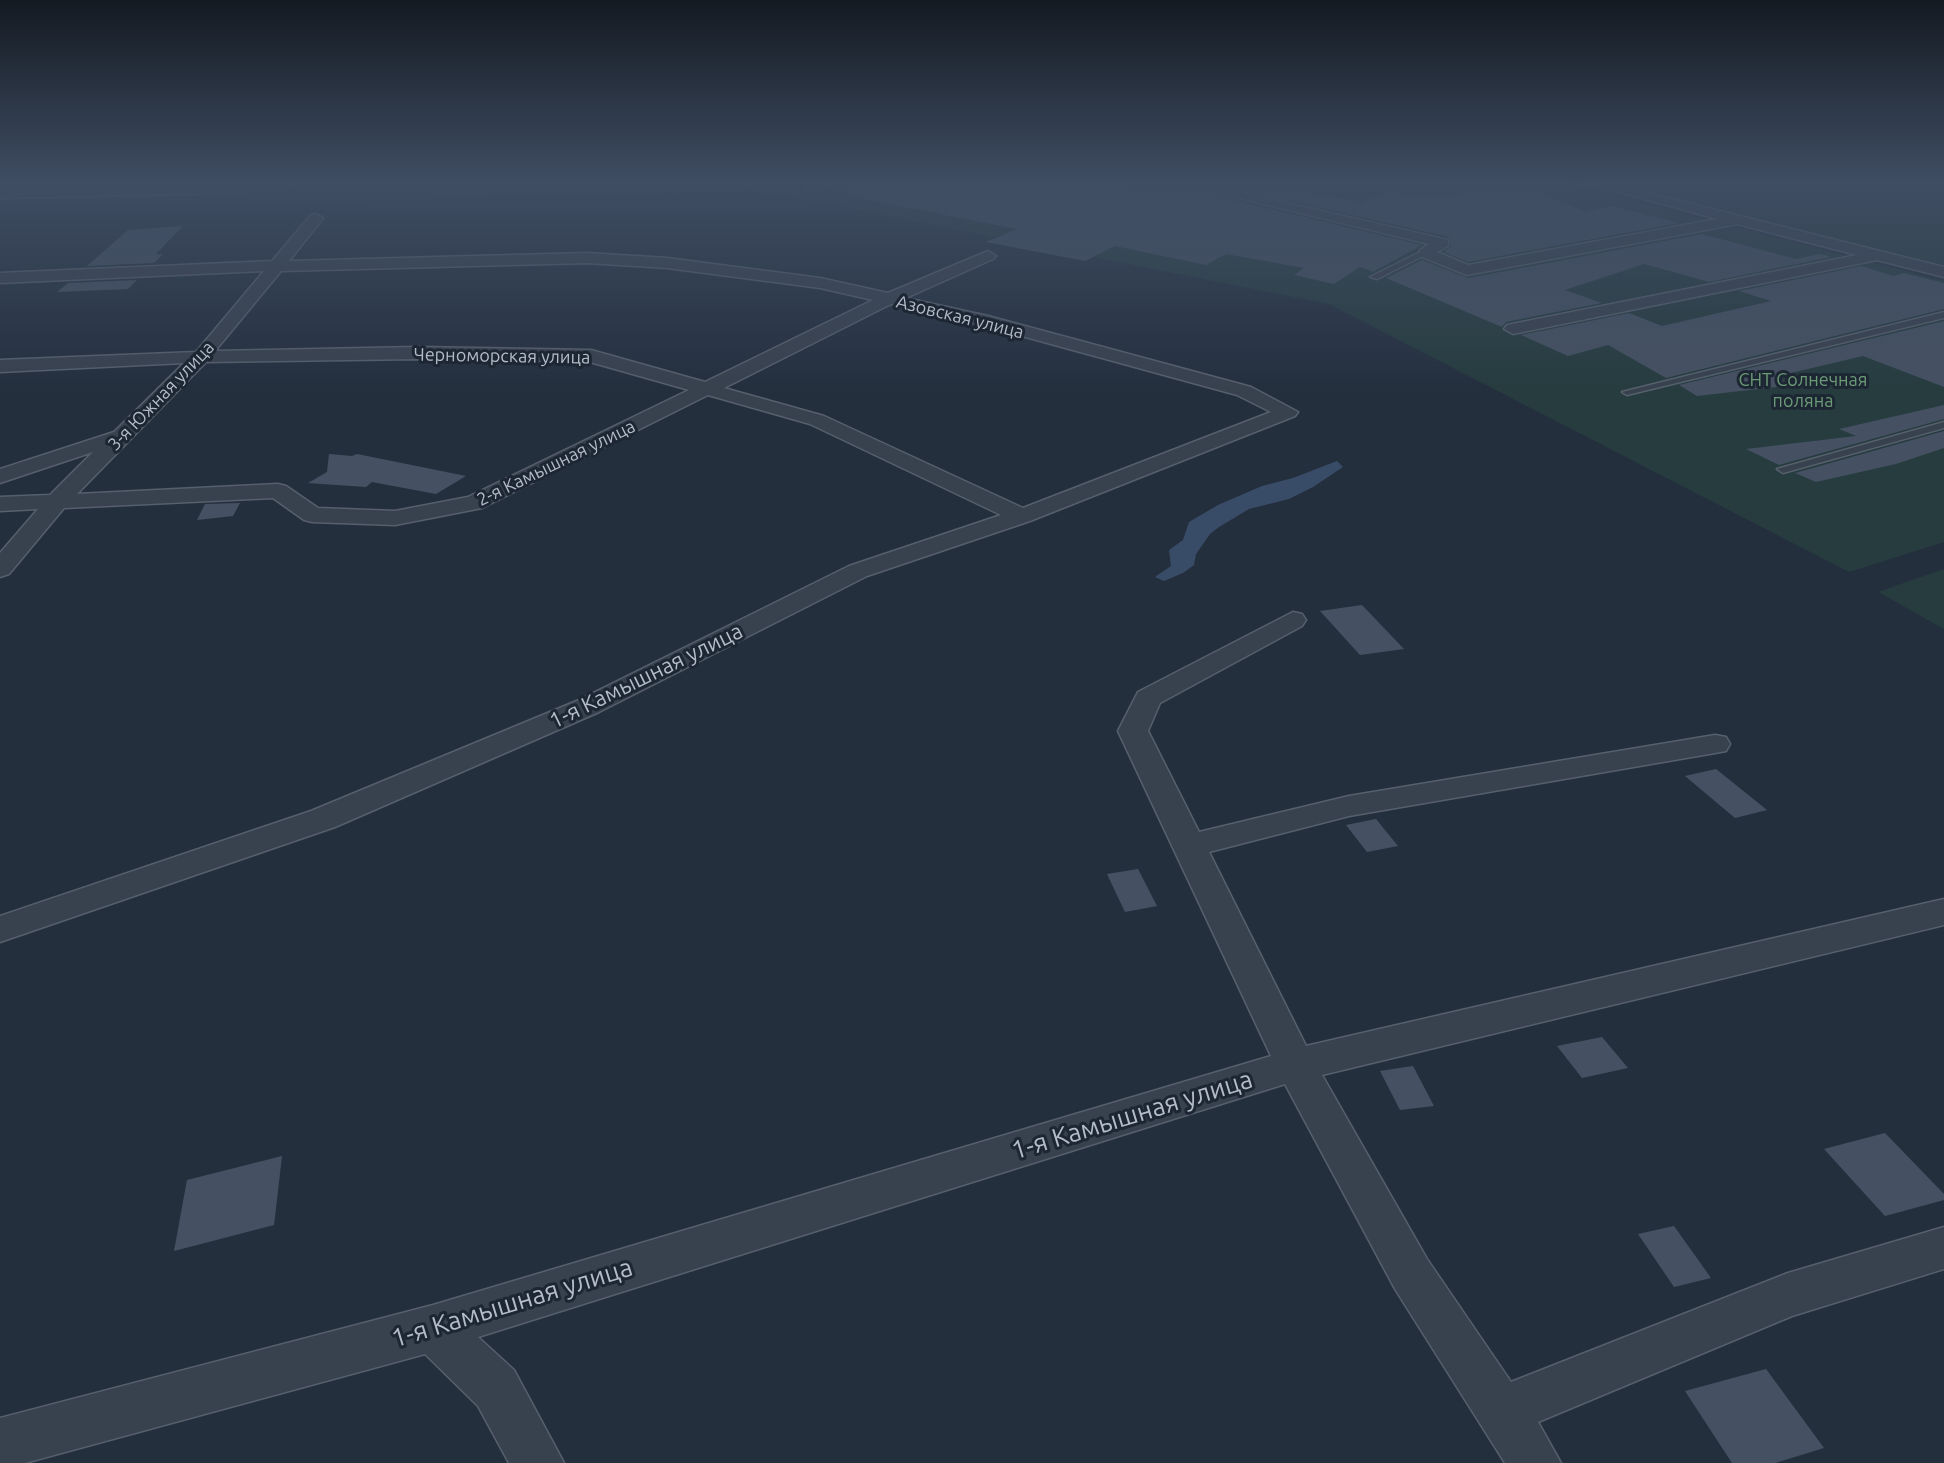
<!DOCTYPE html>
<meta charset="utf-8">
<style>
body{margin:0}
canvas{display:block;background:#242f3e}
</style>
<canvas width="1944" height="1463"></canvas>
<script>
const ctx = document.querySelector('canvas').getContext('2d');
ctx.lineJoin = 'round';
function fillPath(path, color) {
  ctx.fillStyle = color;
  ctx.fill(path, 'evenodd');
}
function shape(rows) {
  const path = new Path2D();
  for (const r of rows) {
    path.moveTo(r[0], r[1]);
    for (let i = 2; i < r.length; i += 2) path.lineTo(r[i], r[i + 1]);
  }
  return path;
}
function strokePath(path, color, width, dash) {
  ctx.strokeStyle = color;
  ctx.lineWidth = width;
  ctx.lineCap = dash ? 'butt' : 'round';
  ctx.setLineDash(dash || []);
  ctx.stroke(path);
}
function label(font, color, halo, rows, align = 'center') {
  ctx.font = font + ' Ubuntu,sans-serif';
  ctx.lineWidth = 6;
  ctx.setLineDash([]);
  ctx.textBaseline = 'middle';
  ctx.strokeStyle = halo;
  ctx.fillStyle = color;
  for (const [text, x, y, turn = 0] of rows) {
    ctx.save();
    ctx.translate(x, y);
    ctx.rotate((+turn || 0) * Math.PI / 180);
    ctx.textAlign = isNaN(turn) ? turn : align;
    if (halo) ctx.strokeText(text, 0, 0);
    ctx.fillText(text, 0, 0);
    ctx.restore();
  }
}
const green = shape([
 [0,183,1564,183,1944,281,1944,542,1849,572,1329,304,756,190,310,202,0,201],
 [1602,183,1944,183,1944,269,1780,226],
 [1944,569,1944,629,1878,592]
]);
const water = shape([
 [1337,461,1343,467,1313,487,1289,499,1249,509,1219,527,1210,534,1196,554,1194,565,1183,573,1164,581,1155,577,1171,566,1169,550,1183,540,1189,522,1218,505,1262,486,1293,478]
]);
const building = shape([
 [848,183,1126,183,1165,190,1178,187,1422,245,1373,272,1360,267,1334,284,1294,275,1304,268,1226,254,1206,265,1115,246,1085,261,986,242,1017,229,847,196],
 [1213,183,1243,188,1255,184,1362,202,1390,191,1418,197,1531,188,1585,212,1612,206,1679,223,1468,262,1444,252,1451,246,1449,237],
 [183,226,156,254,163,254,154,263,87,266,128,230],
 [1702,234,1796,259,1820,254,1831,257,1709,282,1644,264,1565,290,1602,303,1506,322,1502,327,1386,278,1422,260,1468,278],
 [1861,266,1894,276,1904,273,1944,283,1944,309,1666,378,1608,345,1568,356,1521,335,1629,313,1662,326,1771,301,1739,291],
 [137,280,128,289,57,292,68,283],
 [1944,321,1944,387,1863,356,1774,377,1793,385,1697,396,1679,385],
 [1944,405,1944,419,1779,465,1746,449,1856,436,1839,429],
 [1944,431,1944,448,1896,464,1816,482,1795,473],
 [329,454,352,456,357,454,466,476,436,494,372,482,366,487,308,483,327,472],
 [240,503,233,516,197,520,205,504],
 [1362,605,1404,649,1360,655,1320,611],
 [1716,769,1767,810,1735,818,1685,776],
 [1376,819,1398,846,1367,852,1346,825],
 [1138,869,1157,906,1125,912,1107,874],
 [1602,1037,1628,1068,1582,1078,1557,1046],
 [1413,1066,1434,1106,1400,1110,1380,1071],
 [1885,1133,1944,1194,1944,1200,1885,1216,1824,1149],
 [282,1156,274,1225,174,1251,187,1180],
 [1674,1226,1711,1278,1674,1287,1638,1234],
 [1766,1369,1824,1448,1775,1463,1732,1463,1685,1391]
]);
const service = shape([
 [823,183,834,183,810,191,806,189,823,183],
 [1422,251,1429,253,1377,279,1370,277,1422,251],
 [1944,312,1944,318,1627,395,1622,392,1944,312],
 [1944,422,1944,428,1783,473,1777,469,1944,422]
]);
const minor = shape([
 [293,183,286,187,230,193,0,198,0,190,293,183],
 [1176,183,1200,183,1448,240,1448,246,1437,252,1468,265,1717,219,1586,183,1608,183,1944,267,1944,277,1877,260,1513,334,1504,329,1507,325,1857,255,1737,224,1467,275,1420,256,1420,250,1429,244,1176,183],
 [316,214,323,218,289,261,587,253,667,258,820,278,888,293,988,251,996,256,993,259,906,298,988,316,1251,387,1298,412,1295,416,1030,521,867,576,599,712,335,827,0,942,0,916,311,811,579,700,849,566,1001,515,810,424,708,395,482,508,395,525,312,522,304,520,273,498,64,508,9,574,0,577,0,553,38,509,0,511,0,497,50,495,93,452,0,483,0,469,114,432,184,363,0,372,0,360,196,352,264,271,0,283,0,273,272,261,311,215,316,214],
 [587,263,667,268,820,288,873,300,705,382,591,350,418,347,215,351,281,271,587,263],
 [891,304,978,324,1237,395,1271,412,1023,508,824,416,724,388,891,304],
 [418,359,590,362,689,390,468,497,395,511,318,508,286,486,278,484,77,494,206,362,418,359],
 [1293,612,1302,614,1306,620,1302,626,1160,703,1148,731,1199,832,1349,796,1715,735,1726,737,1730,744,1726,751,1715,753,1349,816,1209,852,1306,1046,1944,899,1944,925,1322,1075,1427,1259,1511,1382,1788,1273,1944,1227,1944,1269,1792,1316,1538,1422,1561,1463,1505,1463,1395,1289,1285,1084,478,1337,514,1370,564,1463,509,1463,478,1406,425,1354,25,1463,0,1463,0,1418,433,1305,1271,1056,1118,731,1138,692,1293,612]
]);
const farStreetnames = [
 ["Азовская улица",960,317,14],
 ["Черноморская улица",502,356,1],
 ["3-я Южная улица",161,396,-46],
 ["2-я Камышная улица",556,463,-26]
];
const farParknames = [
 ["СНТ Солнечная",1803,380],
 ["поляна",1803,401]
];
const streetNames = [
 ["1-я Камышная улица",646,676,-26]
];
const nearStreetnames = [
 ["1-я Камышная улица",1132,1115,-17],
 ["1-я Камышная улица",512,1303,-17]
];
fillPath(green, '#263c3f');
fillPath(water, '#394c67');
fillPath(building, '#455162');
strokePath(service, '#565f6c', 3);
strokePath(minor, '#565f6c', 3);
fillPath(service, '#38414e');
fillPath(minor, '#38414e');
const sky = ctx.createLinearGradient(0, 0, 0, 388);
sky.addColorStop(0, '#141a22');
sky.addColorStop(0.47, '#3f4d63');
sky.addColorStop(1, '#3f4d6300');
ctx.fillStyle = sky;
ctx.fillRect(0, 0, 1944, 388);
label('18px', '#b4bcc9', '#1d2633', farStreetnames);
label('18px', '#6b9a76', '#1d2633', farParknames);
label('22px', '#b4bcc9', '#1d2633', streetNames);
label('26px', '#b4bcc9', '#1d2633', nearStreetnames);
</script>
